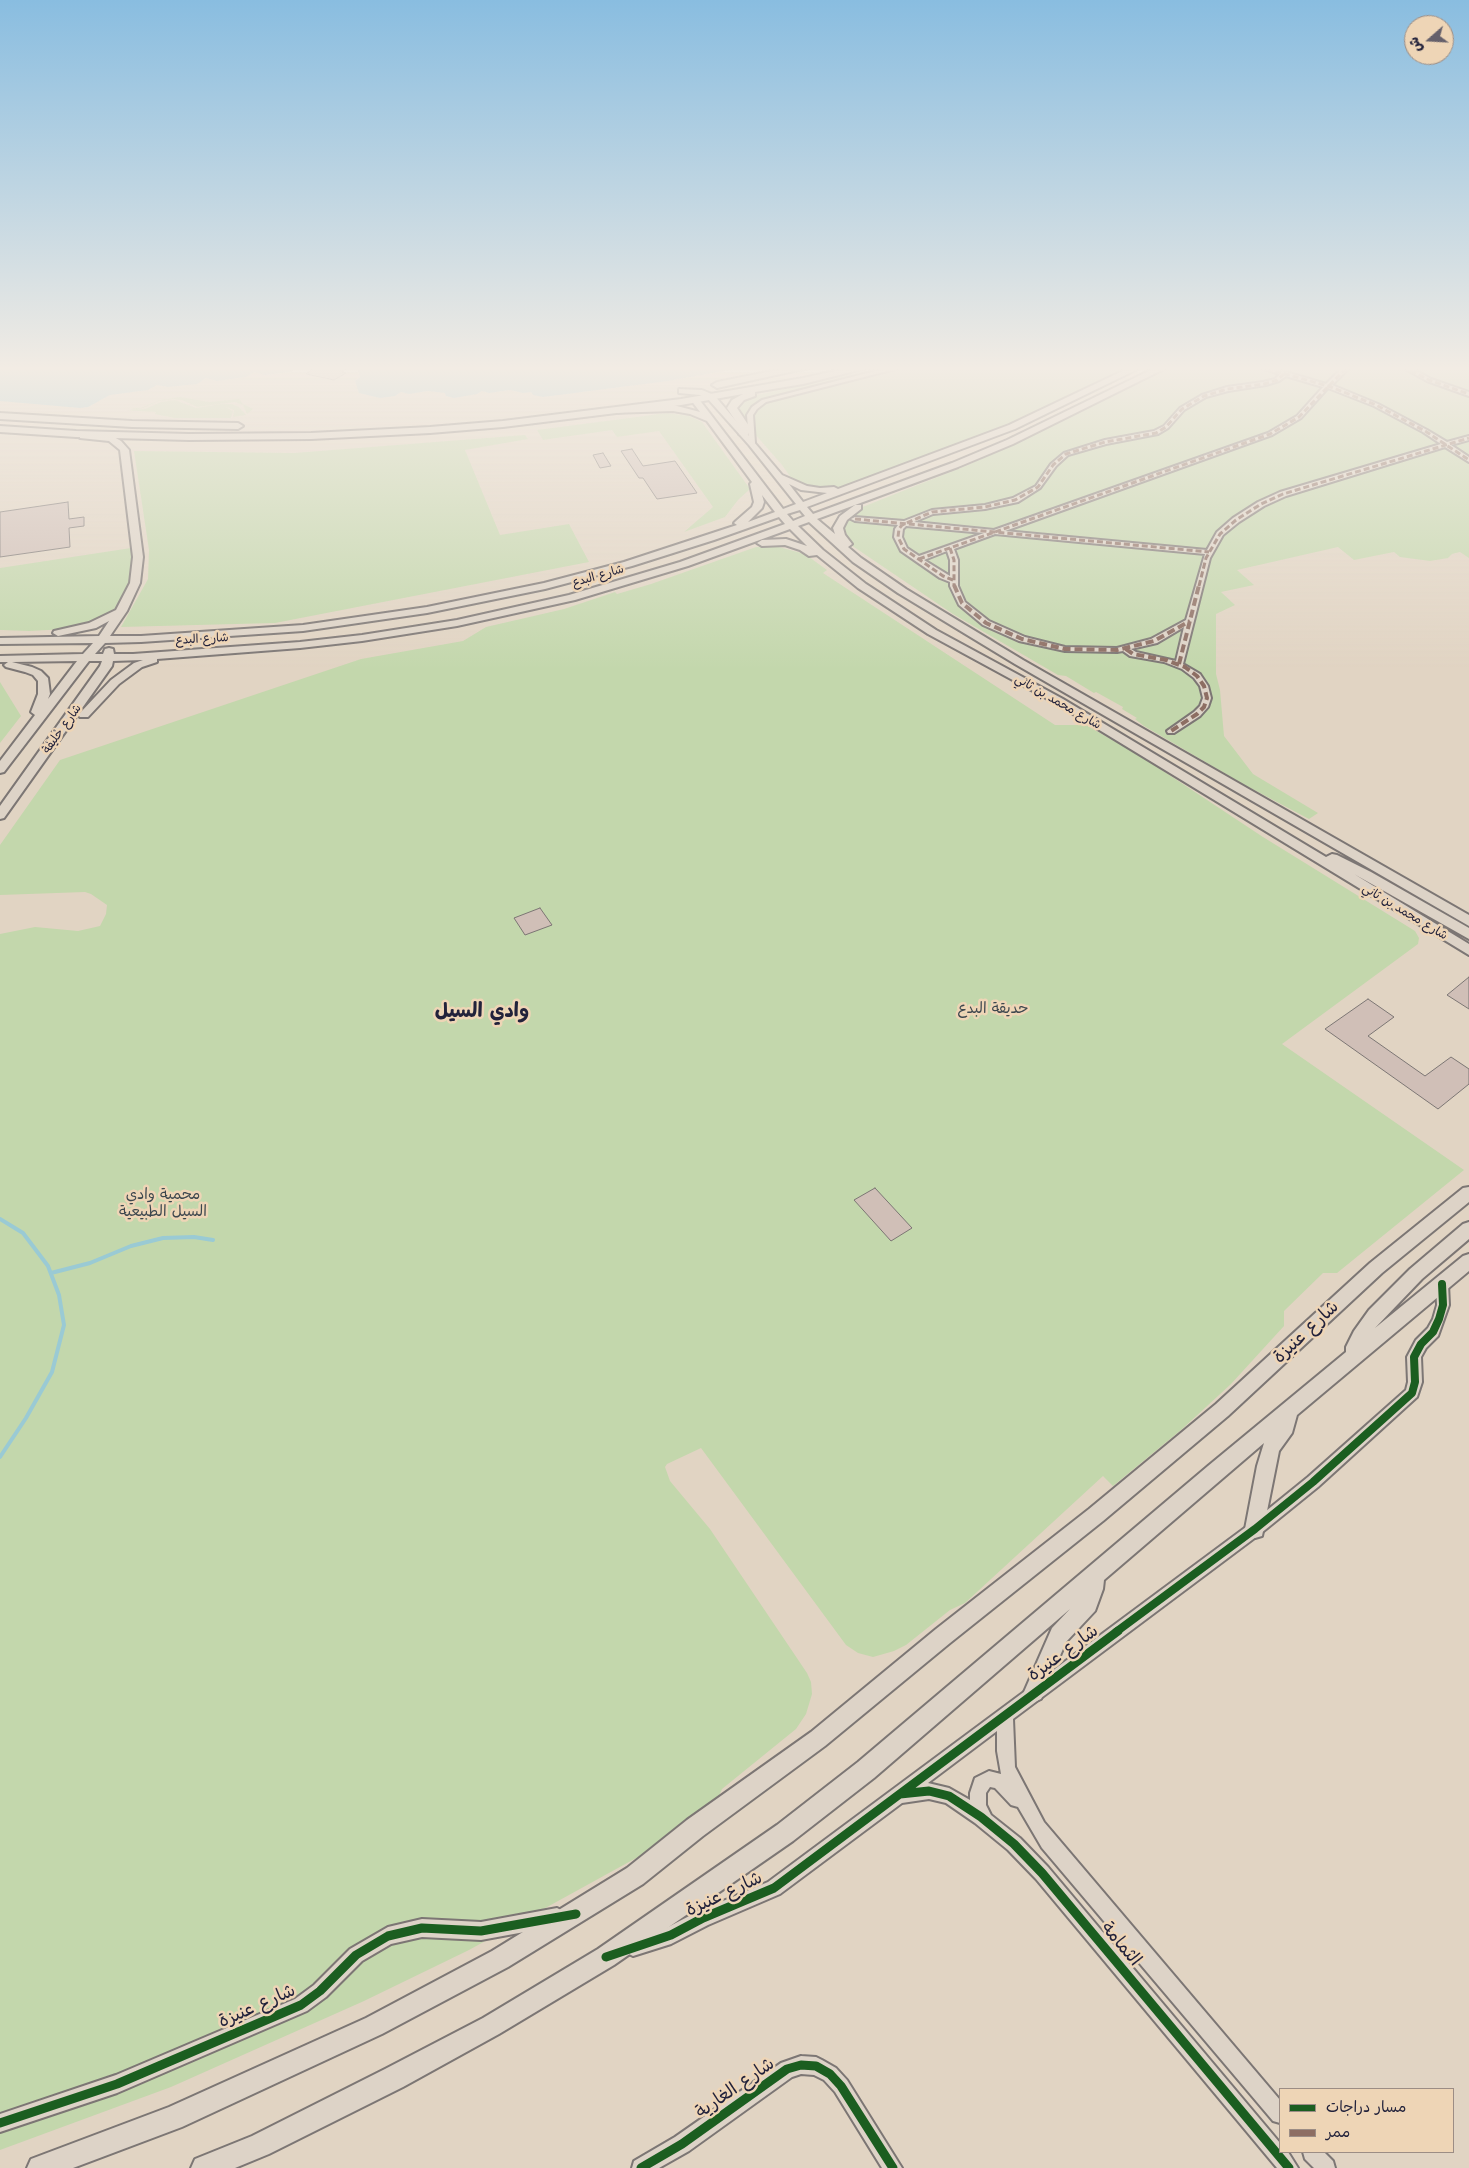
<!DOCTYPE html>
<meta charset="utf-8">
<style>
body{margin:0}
#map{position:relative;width:1469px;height:2168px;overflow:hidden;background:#e1d4c3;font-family:"Comic Neue","Playpen Sans Arabic",sans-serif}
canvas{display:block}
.legend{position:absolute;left:1279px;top:2088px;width:175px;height:65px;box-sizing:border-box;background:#eed5b6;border:1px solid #9c8d85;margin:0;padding:6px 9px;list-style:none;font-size:15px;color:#22223b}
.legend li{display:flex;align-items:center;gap:10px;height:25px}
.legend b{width:25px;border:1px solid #9c8d85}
.north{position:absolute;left:1404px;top:15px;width:50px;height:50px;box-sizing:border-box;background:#eed5b6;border:1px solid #9c8d85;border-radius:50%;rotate:251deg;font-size:14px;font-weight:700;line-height:20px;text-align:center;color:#22223b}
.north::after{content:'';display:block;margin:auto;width:18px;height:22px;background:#65606b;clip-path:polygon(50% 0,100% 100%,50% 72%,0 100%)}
</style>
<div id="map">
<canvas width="1469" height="2168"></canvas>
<ul class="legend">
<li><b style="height:6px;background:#1b5e20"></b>مسار دراجات</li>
<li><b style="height:6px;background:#8d6e63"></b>ممر</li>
</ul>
<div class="north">ش</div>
</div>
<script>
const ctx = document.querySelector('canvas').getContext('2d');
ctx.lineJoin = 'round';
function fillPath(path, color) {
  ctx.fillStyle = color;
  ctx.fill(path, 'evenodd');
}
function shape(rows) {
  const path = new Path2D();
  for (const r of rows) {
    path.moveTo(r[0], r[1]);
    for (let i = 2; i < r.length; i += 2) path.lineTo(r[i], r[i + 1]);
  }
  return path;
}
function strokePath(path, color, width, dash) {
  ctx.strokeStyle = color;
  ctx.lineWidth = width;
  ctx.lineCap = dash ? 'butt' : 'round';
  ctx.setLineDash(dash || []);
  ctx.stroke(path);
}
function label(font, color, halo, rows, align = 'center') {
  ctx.font = font + ' "Comic Neue","Playpen Sans Arabic",sans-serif';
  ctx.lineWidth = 5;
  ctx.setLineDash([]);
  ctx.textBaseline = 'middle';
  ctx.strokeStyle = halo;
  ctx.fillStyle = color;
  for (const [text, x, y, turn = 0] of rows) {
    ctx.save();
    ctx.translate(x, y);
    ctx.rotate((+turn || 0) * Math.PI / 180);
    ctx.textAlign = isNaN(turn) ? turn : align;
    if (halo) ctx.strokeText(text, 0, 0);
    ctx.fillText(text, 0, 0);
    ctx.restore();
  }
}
const green = shape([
 [887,366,1133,366,999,429,898,468,836,488,812,489,794,482,782,465,741,418,736,408,742,400,752,396],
 [1174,366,1469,366,1469,558,1460,552,1452,554,1448,558,1430,561,1400,557,1394,552,1354,560,1338,547,1237,570,1254,585,1221,592,1235,605,1216,614,1216,674,1220,690,1224,736,1253,774,1318,813,1309,819,1243,784,1144,726,1135,719,1137,718,1122,709,1123,707,1096,692,1094,693,1066,676,1058,675,953,614,851,545,842,534,842,523,860,508,968,465],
 [181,397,209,402,239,399,243,404,253,409,247,414,243,405,235,402,197,407,182,400,173,399,159,401,143,408,137,409,130,408,128,408,141,408,160,400],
 [175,400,196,408,221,404,232,404,239,407,246,415,233,417,234,410,226,407,233,411,231,418,174,418,155,414,156,412,137,411,127,410,145,409,161,402],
 [667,413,689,416,702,422,750,489,738,500,725,517,684,532,713,507,659,431,617,437,612,430,543,440,537,430],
 [525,435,528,439,465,450,500,535,569,524,589,562,275,623,121,627,148,579,149,550,134,451,294,453],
 [756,547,779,547,805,554,827,570,823,573,1055,725,1086,725,1142,757,1263,837,1415,931,1419,938,1418,944,1282,1044,1464,1170,1337,1273,1323,1273,1284,1311,1284,1326,1231,1384,1181,1430,1113,1486,1103,1476,965,1603,950,1610,906,1645,894,1651,873,1657,858,1653,846,1645,701,1448,667,1464,665,1467,670,1481,710,1529,807,1673,811,1682,812,1694,806,1714,796,1729,722,1789,715,1805,638,1857,469,1950,364,2001,171,2087,0,2150,0,934,35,927,78,931,100,926,106,914,107,905,91,894,85,892,0,895,0,845,60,760,361,659,463,641,486,627,564,609,615,592,617,594,651,584],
 [131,548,131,571,127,589,119,606,103,619,68,629,29,631,0,630,0,568],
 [0,682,21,716,0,743]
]);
const water = shape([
 [0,366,298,366,290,372,265,375,254,372,246,377,217,381,206,378,197,384,168,387,157,385,148,390,110,395,88,407,80,408,0,401],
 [365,366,751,366,668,381,543,397,533,395,531,392,523,393,510,390,489,393,482,391,477,394,454,398,446,396,445,393,428,391,409,394,401,392,395,396,380,398,359,393,355,381,360,377,358,371]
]);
const stream = shape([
 [0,1219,23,1233,48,1266,59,1295,64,1325,52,1372,26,1418,0,1457],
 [51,1273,90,1263,131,1246,163,1238,194,1237,213,1240]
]);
const building = shape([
 [317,366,333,366,346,369,342,372,346,373,334,380,306,374,317,366],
 [632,449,643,466,675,461,697,493,657,499,643,478,639,478,621,451,632,449],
 [603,453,611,466,600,468,593,455,603,453],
 [68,502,69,519,84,517,84,526,69,528,70,547,0,557,0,512,68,502],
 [540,908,552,925,525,935,514,918,540,908],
 [1469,977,1469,1009,1447,995,1469,977],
 [1368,999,1394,1017,1368,1036,1425,1076,1451,1057,1469,1069,1469,1084,1438,1109,1325,1029,1368,999],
 [875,1188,912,1228,891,1241,854,1200,875,1188]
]);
const minor = shape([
 [895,366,907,366,766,402,757,409,753,415,755,443,752,445,749,443,747,415,752,407,762,400,895,366],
 [1255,366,1266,366,1326,384,1344,366,1351,366,1332,385,1378,404,1427,430,1447,442,1469,436,1469,440,1451,445,1469,457,1469,462,1445,447,1286,496,1264,506,1239,522,1223,535,1210,558,1183,664,1200,674,1208,686,1211,698,1208,707,1200,716,1174,733,1168,733,1167,731,1194,712,1200,706,1203,698,1200,686,1194,678,1182,669,1164,662,1130,656,1123,651,1117,652,1065,651,1019,641,983,625,959,605,950,586,950,582,940,578,901,551,894,537,895,529,898,525,855,521,851,519,855,517,904,521,932,510,985,505,1013,498,1036,486,1051,464,1064,453,1105,440,1154,431,1164,426,1180,408,1202,395,1227,387,1263,382,1275,379,1280,374,1255,366],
 [1286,376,1323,387,1297,416,1268,433,994,530,914,522,933,514,985,509,1018,502,1040,488,1056,466,1068,455,1106,444,1158,434,1168,428,1184,410,1206,397,1228,391,1266,385,1279,381,1286,376],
 [1328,388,1374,406,1423,432,1441,444,1280,492,1258,502,1233,518,1217,532,1207,550,1005,531,1272,435,1301,418,1328,388],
 [906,526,984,533,919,556,907,548,902,537,903,529,906,526],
 [995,534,1205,554,1186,620,1151,639,1117,648,1065,647,1025,637,989,621,965,602,958,586,958,560,954,549,995,534],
 [947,551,950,560,950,576,924,560,947,551],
 [1184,627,1176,661,1136,652,1131,649,1157,643,1184,627],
 [1400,366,1408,366,1431,379,1469,392,1469,396,1427,381,1400,366],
 [1442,1279,1446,1280,1448,1284,1449,1305,1438,1336,1426,1348,1421,1357,1422,1382,1417,1397,1318,1487,1260,1534,1013,1719,1015,1767,1044,1822,1280,2100,1280,2123,1273,2121,1042,1848,1018,1807,1011,1805,995,1788,990,1787,986,1793,986,1805,991,1815,1020,1838,1048,1867,1280,2143,1280,2152,1288,2152,1298,2168,1277,2168,1036,1879,1008,1850,975,1823,946,1803,929,1799,902,1803,780,1894,708,1925,671,1944,633,1956,627,1953,624,1947,627,1941,668,1927,697,1912,768,1882,1250,1524,1308,1477,1406,1390,1408,1382,1407,1357,1416,1340,1428,1328,1433,1319,1437,1305,1436,1284,1438,1280,1442,1279],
 [997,1731,997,1751,1001,1774,989,1771,975,1778,970,1793,970,1800,949,1788,928,1783,997,1731],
 [557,1908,563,1911,566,1917,563,1923,557,1926,481,1940,422,1937,391,1944,362,1961,326,1997,307,2011,117,2093,0,2132,0,2114,116,2075,295,1999,314,1985,350,1949,388,1927,422,1919,481,1922,557,1908],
 [801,2056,816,2057,822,2060,836,2068,847,2080,902,2168,882,2168,835,2092,824,2080,814,2075,801,2074,792,2077,689,2151,659,2168,632,2168,634,2161,675,2137,781,2063,801,2056],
 [1303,2152,1324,2152,1333,2161,1335,2168,1314,2168,1305,2159,1303,2152]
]);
const major = shape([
 [1133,366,1144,366,1015,429,807,507,813,514,952,463,1007,440,1159,366,1170,366,1013,444,958,467,817,519,835,534,833,528,840,516,855,505,861,505,861,509,847,520,843,528,845,535,852,544,848,547,861,558,906,589,1023,660,1469,915,1469,926,1015,664,898,593,853,562,809,522,798,526,823,550,866,584,936,630,1063,699,1326,857,1332,854,1337,855,1371,872,1469,928,1469,939,1354,874,1469,944,1469,955,1055,703,928,634,858,588,817,555,809,556,800,550,785,545,762,546,757,543,762,540,786,539,807,546,790,529,688,566,575,600,457,626,362,641,300,648,157,659,157,662,142,667,119,684,88,717,80,717,78,715,80,713,111,680,134,663,143,660,113,661,112,666,4,818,0,819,0,806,100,666,102,661,89,661,4,772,0,773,0,761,35,715,31,712,38,694,38,681,33,675,25,672,6,667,4,665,8,662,0,662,0,656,83,654,93,643,0,644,0,638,99,636,109,621,96,628,58,636,53,633,54,631,89,623,116,610,130,583,133,557,120,450,109,441,80,438,80,434,114,437,121,441,129,450,143,557,140,583,127,611,110,636,141,636,303,625,427,607,544,583,624,562,737,525,734,523,736,521,752,507,754,502,750,484,752,482,707,421,690,414,673,411,611,413,611,409,614,408,673,405,700,412,691,400,698,398,783,509,796,504,749,445,708,399,700,395,679,393,679,389,702,390,714,395,782,475,807,486,820,488,834,487,838,489,1009,425,1133,366],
 [789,484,801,490,827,493,803,502,789,484],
 [762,495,775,512,748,522,762,508,764,502,762,495],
 [800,510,805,516,793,521,787,514,800,510],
 [779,517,785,524,680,562,569,595,457,620,362,635,300,642,133,654,114,654,113,649,109,648,105,649,103,654,95,654,105,643,141,642,303,631,427,613,545,589,632,566,714,540,779,517],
 [77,661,48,699,50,694,48,678,41,671,32,667,12,662,77,661],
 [1469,1187,1469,1202,1382,1273,1228,1416,1103,1521,950,1643,825,1746,703,1836,643,1884,508,1967,382,2034,182,2127,73,2168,27,2168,31,2159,169,2107,366,2018,492,1951,627,1868,687,1820,811,1732,936,1629,1089,1509,1216,1404,1370,1263,1463,1188,1469,1187],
 [1469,1222,1469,1239,1422,1279,1375,1328,1463,1256,1469,1254,1469,1271,1297,1415,1292,1433,1279,1451,1262,1536,1255,1538,1248,1536,1245,1529,1257,1466,1264,1443,1104,1580,1103,1589,1095,1611,1066,1642,1041,1699,1034,1702,1027,1699,1024,1692,1052,1628,1070,1609,874,1778,793,1841,614,1965,499,2034,403,2087,269,2154,235,2168,191,2168,195,2159,252,2136,385,2069,483,2018,598,1949,777,1825,858,1762,1208,1466,1346,1352,1346,1347,1354,1331,1369,1310,1410,1269,1463,1224,1469,1222]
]);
const highway = shape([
 [797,366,817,366,717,388,712,385,717,382,797,366],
 [857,366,875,366,803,384,755,392,755,396,744,400,737,408,751,429,747,436,744,437,739,434,741,429,727,408,732,400,743,394,681,405,503,427,430,433,311,439,189,440,76,437,0,432,0,426,76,431,189,434,311,433,430,427,503,421,681,399,803,378,857,366],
 [0,413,132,421,238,423,243,426,238,429,132,427,0,419,0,413]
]);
const quietFar1 = shape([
 [1258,366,1331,387,1376,405,1425,431,1469,460],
 [1403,366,1429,380,1469,394],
 [855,519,1209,552],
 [950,548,954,560,954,586],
 [919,559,1270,434,1299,417,1348,366],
 [953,580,943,576,904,549,898,537,899,529,902,525,932,512,985,507,1015,500,1038,487,1053,465,1066,454,1105,442,1156,433,1166,427,1182,409,1204,396,1227,389,1264,384,1277,380,1284,374],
 [1199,586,1206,558,1220,534,1236,520,1261,504,1283,494,1469,438]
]);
const quiet = shape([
 [954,585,962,603,986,623,1022,639,1065,649,1117,650,1154,641,1190,621],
 [1126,649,1133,654,1166,660,1185,667,1197,676,1204,686,1207,698,1204,707,1197,714,1171,731],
 [1179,664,1199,585]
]);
const cyclewayFar1 = shape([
 [1116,1632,1255,1529,1313,1482,1412,1393,1415,1382,1414,1357,1421,1344,1433,1332,1439,1319,1443,1305,1442,1284]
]);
const cycleway = shape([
 [900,1794,929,1791,949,1796,981,1817,1014,1844,1042,1873,1289,2168],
 [606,1957,671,1935,703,1918,774,1888,1118,1631],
 [0,2123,117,2084,301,2005,320,1991,356,1955,388,1936,422,1928,481,1931,576,1914],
 [641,2168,682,2144,787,2069,801,2065,816,2066,830,2074,841,2086,893,2168]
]);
const farStreetnames = [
 ["شارع البدع",598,576,-16],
 ["شارع البدع",202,639,-3],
 ["شارع محمد بن ثاني",1058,702,30],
 ["شارع خليفة",62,729,-54],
 ["شارع محمد بن ثاني",1405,912,31]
];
const parkNames = [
 ["حديقة البدع",993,1009],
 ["محمية وادي",163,1195],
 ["السيل الطبيعية",163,1212]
];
const nearStreetnames = [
 ["شارع عنيزة",1306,1332,-43],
 ["شارع عنيزة",1063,1653,-36],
 ["شارع عنيزة",724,1894,-25],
 ["الثمامة",1121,1944,50],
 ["شارع عنيزة",257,2006,-24],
 ["شارع الغارية",735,2088,-35]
];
const districtNames = [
 ["وادي السيل",482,1011]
];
fillPath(green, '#c3d7ac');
fillPath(water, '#9acad4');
strokePath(stream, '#9acad4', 4);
fillPath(building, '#d0bfb7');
strokePath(building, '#7c7674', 1);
strokePath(minor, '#7c7674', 4);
strokePath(major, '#7c7674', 4);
strokePath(highway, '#7c7674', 4);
fillPath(minor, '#ddd3c7');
fillPath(major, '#ddd3c7');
fillPath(highway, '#ddd3c7');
strokePath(quietFar1, '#8d6e63', 3, [6, 3]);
strokePath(quiet, '#8d6e63', 4, [8, 4]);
strokePath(cyclewayFar1, '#1b5e20', 8);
strokePath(cycleway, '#1b5e20', 9);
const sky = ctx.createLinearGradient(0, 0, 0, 670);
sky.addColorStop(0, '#89bde0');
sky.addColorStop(0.55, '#f2ece4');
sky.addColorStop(1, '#f2ece400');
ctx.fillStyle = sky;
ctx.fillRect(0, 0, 1469, 670);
label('12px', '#22223b', '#eed5b6', farStreetnames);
label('15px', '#3d474e', '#eed5b6', parkNames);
label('18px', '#22223b', '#eed5b6', nearStreetnames);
label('bold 20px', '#22223b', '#eed5b6', districtNames);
</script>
